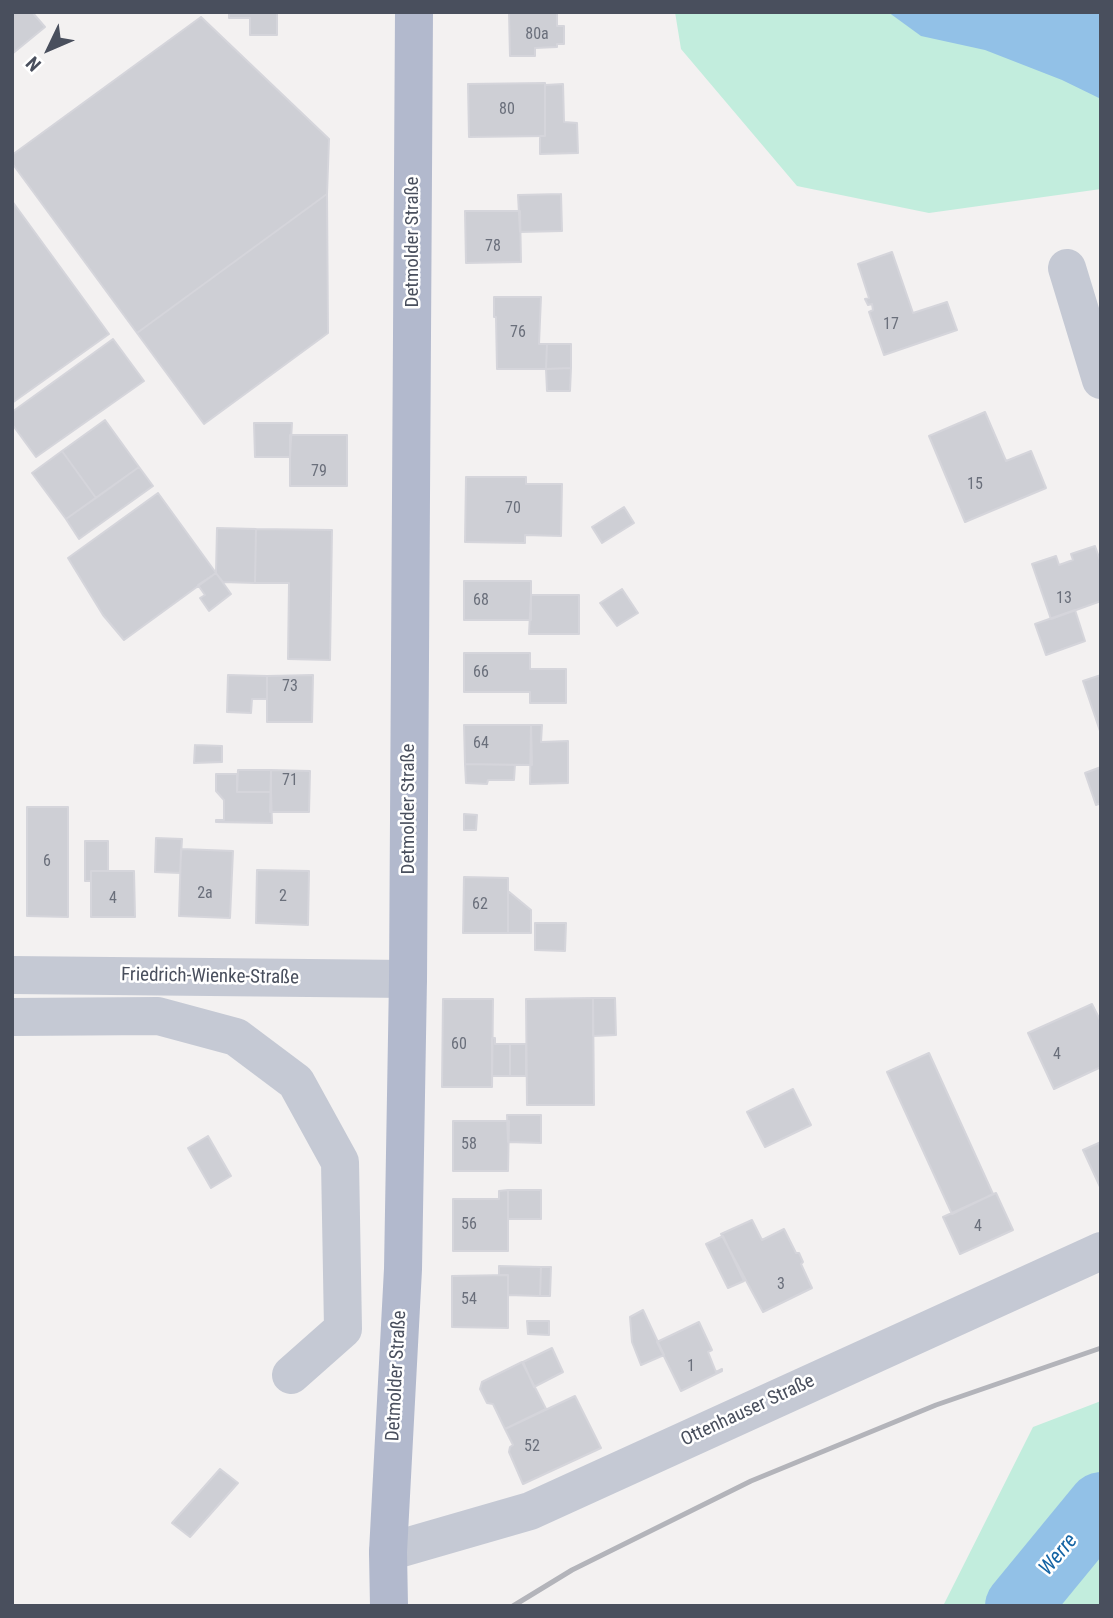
<!DOCTYPE html>
<meta charset="utf-8">
<style>
body{margin:0}
#map{position:relative;width:1113px;height:1618px;overflow:hidden;background:#f3f1f1;font-family:"Roboto Condensed",sans-serif}
canvas{display:block}
.frame{position:absolute;inset:0;border:14px solid #494f5d;pointer-events:none}
.north{position:absolute;left:14px;top:14px;width:70px;height:70px;-webkit-text-stroke:5px #fff;paint-order:stroke;rotate:226deg;font-size:19px;font-weight:700;line-height:28px;text-align:center;color:#494f5d}
.north::after{content:'';display:block;margin:auto;width:24px;height:32px;background:#494f5d;clip-path:polygon(50% 0,100% 100%,50% 72%,0 100%)}
</style>
<div id="map">
<canvas width="1113" height="1618"></canvas>
<div class="frame"></div>
<div class="north">N</div>
</div>
<script>
const ctx = document.querySelector('canvas').getContext('2d');
ctx.lineJoin = 'round';
function fillPath(path, color) {
  ctx.fillStyle = color;
  ctx.fill(path, 'evenodd');
}
function shape(rows) {
  const path = new Path2D();
  for (const r of rows) {
    path.moveTo(r[0], r[1]);
    for (let i = 2; i < r.length; i += 2) path.lineTo(r[i], r[i + 1]);
  }
  return path;
}
function strokePath(path, color, width, dash) {
  ctx.strokeStyle = color;
  ctx.lineWidth = width;
  ctx.lineCap = dash ? 'butt' : 'round';
  ctx.setLineDash(dash || []);
  ctx.stroke(path);
}
function label(font, color, halo, rows, align = 'center') {
  ctx.font = font + ' "Roboto Condensed",sans-serif';
  ctx.lineWidth = 5;
  ctx.setLineDash([]);
  ctx.textBaseline = 'middle';
  ctx.strokeStyle = halo;
  ctx.fillStyle = color;
  for (const [text, x, y, turn = 0] of rows) {
    ctx.save();
    ctx.translate(x, y);
    ctx.rotate((+turn || 0) * Math.PI / 180);
    ctx.textAlign = isNaN(turn) ? turn : align;
    if (halo) ctx.strokeText(text, 0, 0);
    ctx.fillText(text, 0, 0);
    ctx.restore();
  }
}
const green = shape([
 [675,12,1101,12,1101,189,929,213,797,186,681,49],
 [1101,1401,1101,1606,943,1606,1033,1427]
]);
const water = shape([
 [888,12,1101,12,1101,99,1062,80,985,50,921,36]
]);
const river = shape([
 [1018,1606,1101,1505]
]);
const building = shape([
 [12,12,32,12,45,27,12,54,12,12],
 [229,12,277,12,277,35,250,35,250,18,229,18,229,12],
 [509,12,557,12,557,26,564,26,564,44,557,44,557,47,535,48,535,56,510,56,509,12],
 [201,17,329,139,327,194,137,333,12,163,12,155,201,17],
 [545,83,545,136,469,137,468,84,545,83],
 [563,84,564,122,577,123,578,153,540,154,540,136,545,136,545,85,563,84],
 [327,194,328,333,204,424,137,333,327,194],
 [561,194,562,231,520,232,518,195,561,194],
 [12,201,109,334,12,403,12,201],
 [465,211,520,211,521,262,466,263,465,211],
 [892,252,913,313,947,302,957,330,884,355,869,312,873,310,872,304,868,305,865,299,869,298,858,264,892,252],
 [494,297,541,297,539,344,547,344,546,369,497,369,496,317,494,317,494,297],
 [113,339,144,381,36,457,12,424,12,412,113,339],
 [547,344,571,344,571,368,546,369,547,344],
 [571,368,570,391,547,391,546,369,571,368],
 [985,412,1006,461,1031,451,1046,488,965,522,929,436,985,412],
 [105,420,139,467,96,498,62,451,105,420],
 [254,423,292,423,290,457,255,457,254,423],
 [290,435,347,435,347,486,290,486,290,435],
 [62,451,96,498,66,519,32,473,62,451],
 [139,467,153,486,79,539,66,519,139,467],
 [466,477,526,477,526,484,562,484,561,536,525,535,525,543,465,542,466,477],
 [158,493,216,573,124,640,103,615,68,558,158,493],
 [624,507,634,523,602,543,592,527,624,507],
 [217,528,256,529,255,583,223,582,216,573,217,528],
 [256,529,332,530,330,660,288,659,289,583,255,583,256,529],
 [1095,546,1101,563,1101,601,1051,619,1032,564,1056,556,1059,565,1073,560,1071,554,1095,546],
 [216,573,231,594,209,611,200,598,205,595,198,585,216,573],
 [464,581,531,581,531,620,464,620,464,581],
 [622,589,638,613,617,626,600,603,622,589],
 [531,595,579,595,579,634,529,634,531,595],
 [1075,610,1085,641,1046,655,1035,624,1075,610],
 [464,653,530,653,530,669,566,669,566,703,530,703,530,692,464,692,464,653],
 [228,675,267,676,267,699,252,699,251,713,227,712,228,675],
 [313,675,312,722,267,722,267,676,313,675],
 [1101,675,1101,731,1100,731,1083,681,1101,675],
 [464,725,531,725,532,765,465,764,464,725],
 [531,725,542,725,541,742,568,741,568,783,530,784,531,725],
 [195,745,222,746,222,762,194,763,195,745],
 [465,764,515,765,514,780,488,780,487,784,466,783,465,764],
 [1101,767,1101,803,1096,805,1085,773,1101,767],
 [238,770,271,770,271,792,237,792,238,770],
 [271,770,310,771,309,812,270,812,271,770],
 [216,774,237,774,237,792,271,792,272,823,216,822,216,820,224,820,224,800,216,791,216,774],
 [27,807,68,807,68,917,27,916,27,807],
 [464,814,477,815,476,830,464,830,464,814],
 [156,838,182,839,180,873,155,872,156,838],
 [85,841,108,841,108,871,91,871,91,881,85,881,85,841],
 [181,849,233,851,230,918,179,916,181,849],
 [257,870,309,871,308,925,256,923,257,870],
 [91,871,134,871,135,917,91,917,91,871],
 [464,877,508,878,508,933,463,933,464,877],
 [508,891,531,910,531,933,508,933,508,891],
 [535,923,566,923,565,951,535,950,535,923],
 [593,998,615,998,616,1035,593,1036,593,998],
 [593,998,594,1105,527,1105,526,999,593,998],
 [443,999,493,999,492,1087,442,1087,443,999],
 [1092,1004,1101,1022,1101,1067,1054,1089,1028,1033,1092,1004],
 [492,1038,495,1038,495,1044,510,1044,510,1076,492,1076,492,1038],
 [510,1044,526,1044,526,1076,510,1076,510,1044],
 [929,1053,993,1194,952,1214,887,1072,929,1053],
 [793,1089,811,1125,765,1147,747,1112,793,1089],
 [507,1115,541,1115,541,1143,508,1142,507,1115],
 [453,1121,509,1121,508,1171,453,1171,453,1121],
 [208,1136,231,1176,211,1188,188,1148,208,1136],
 [1101,1142,1101,1189,1083,1150,1101,1142],
 [508,1190,508,1251,453,1251,453,1199,499,1199,499,1191,508,1190],
 [508,1190,541,1190,541,1219,508,1219,508,1190],
 [996,1193,1013,1230,960,1254,943,1217,996,1193],
 [752,1220,762,1240,784,1229,796,1253,799,1253,803,1262,801,1264,812,1288,763,1312,721,1234,752,1220],
 [723,1236,744,1281,728,1288,706,1244,723,1236],
 [499,1266,541,1267,540,1296,508,1295,508,1275,499,1275,499,1266],
 [541,1267,551,1267,550,1296,540,1296,541,1267],
 [508,1275,508,1328,452,1327,452,1276,508,1275],
 [643,1310,664,1355,641,1365,632,1342,630,1317,643,1310],
 [527,1321,549,1321,549,1335,528,1334,527,1321],
 [699,1322,712,1350,708,1352,716,1372,722,1369,722,1371,681,1391,657,1342,699,1322],
 [552,1348,563,1372,534,1387,523,1362,552,1348],
 [522,1362,546,1409,505,1429,493,1404,487,1403,480,1389,482,1382,522,1362],
 [575,1396,601,1448,523,1484,509,1452,510,1447,513,1445,505,1429,575,1396],
 [220,1469,238,1483,190,1537,172,1523,220,1469]
]);
const minor = shape([
 [1067,268,1101,380],
 [12,975,408,979],
 [12,1017,158,1016,236,1037,296,1082,340,1162,343,1329,291,1375],
 [388,1552,530,1511,1101,1251]
]);
const major = shape([
 [389,1606,388,1552,403,1269,408,979,414,12]
]);
const rail = shape([
 [513,1606,572,1570,751,1481,936,1405,1101,1348]
]);
const numberNames = [
 ["80a",537,35],
 ["80",507,110],
 ["78",493,247],
 ["17",891,325],
 ["76",518,333],
 ["79",319,472],
 ["15",975,485],
 ["70",513,509],
 ["13",1064,599],
 ["68",481,601],
 ["66",481,673],
 ["73",290,687],
 ["64",481,744],
 ["71",290,781],
 ["6",47,862],
 ["2a",205,894],
 ["2",283,897],
 ["4",113,899],
 ["62",480,905],
 ["60",459,1045],
 ["4",1057,1055],
 ["58",469,1145],
 ["56",469,1225],
 ["4",978,1227],
 ["3",781,1285],
 ["54",469,1300],
 ["1",691,1367],
 ["52",532,1447]
];
const streetNames = [
 ["Detmolder Straße",413,242,-90],
 ["Detmolder Straße",409,809,-90],
 ["Friedrich-Wienke-Straße",210,977,1],
 ["Detmolder Straße",397,1376,-87],
 ["Ottenhauser Straße",748,1411,-25]
];
const waterNames = [
 ["Werre",1059,1555,-50]
];
fillPath(green, '#c2eddd');
fillPath(water, '#92c1e7');
strokePath(river, '#92c1e7', 66);
fillPath(building, '#cecfd5');
strokePath(building, '#d5d5db', 2);
strokePath(minor, '#c5c9d4', 38);
strokePath(major, '#b2b9cd', 38);
strokePath(rail, '#b3b4ba', 5);
label('16px', '#6a6f7b', null, numberNames);
label('19px', '#494f5d', '#fff', streetNames);
label('italic 21px', '#1564a4', '#fff', waterNames);
</script>
